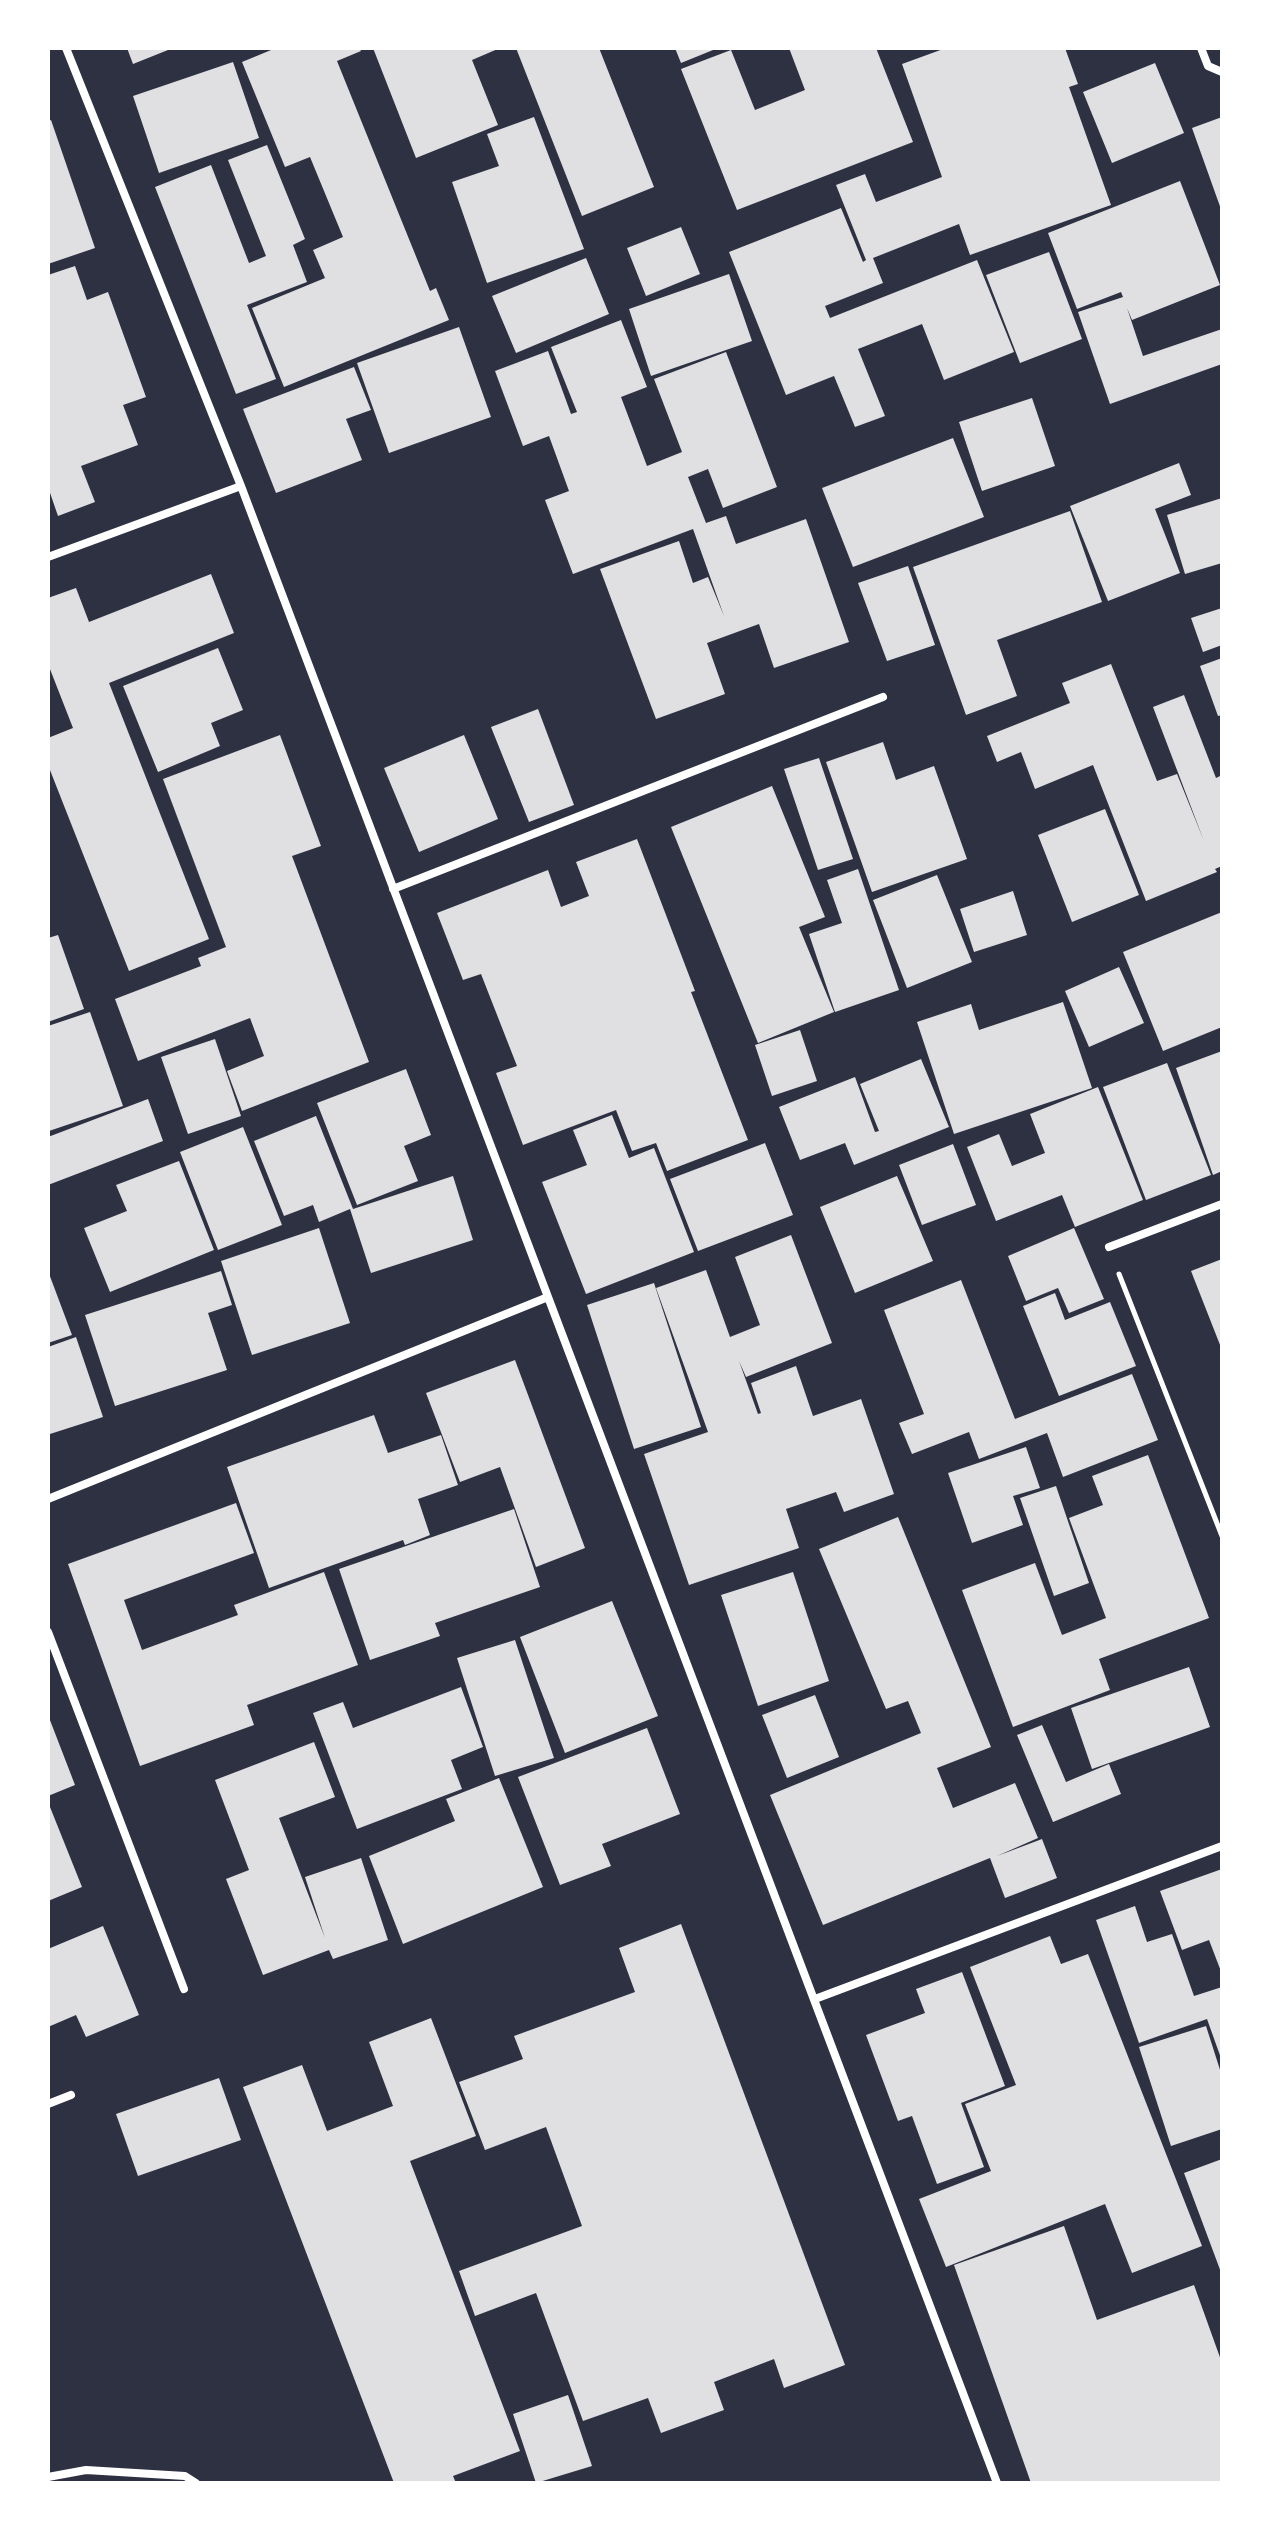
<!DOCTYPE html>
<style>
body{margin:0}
#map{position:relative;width:1270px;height:2531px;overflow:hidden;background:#2d3142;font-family:Georgia,serif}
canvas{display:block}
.frame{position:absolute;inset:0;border:50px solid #fff;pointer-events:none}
</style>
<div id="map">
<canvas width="1270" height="2531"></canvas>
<div class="frame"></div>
</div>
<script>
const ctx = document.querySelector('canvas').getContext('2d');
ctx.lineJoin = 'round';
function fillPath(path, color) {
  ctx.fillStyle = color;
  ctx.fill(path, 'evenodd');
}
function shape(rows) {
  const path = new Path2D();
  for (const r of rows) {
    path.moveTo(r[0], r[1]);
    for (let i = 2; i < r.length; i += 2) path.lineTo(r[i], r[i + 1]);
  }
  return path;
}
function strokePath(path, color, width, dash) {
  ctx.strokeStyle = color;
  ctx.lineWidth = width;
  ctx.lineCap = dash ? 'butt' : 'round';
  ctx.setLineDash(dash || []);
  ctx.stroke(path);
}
const building = shape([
 [127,48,173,48,133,64],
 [276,48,359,48,361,51,337,61,430,291,436,288,449,320,284,387,252,308,325,278,313,250,343,237,310,157,285,167,242,62],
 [373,48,500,48,472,60,498,125,416,158],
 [516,48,599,48,654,187,582,216],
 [675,48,718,48,681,63],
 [789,48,876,48,913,142,737,210,681,69,731,50,755,110,805,90],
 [946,48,1065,48,1078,84,1069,87,1111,205,970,255,959,224,873,258,883,283,825,306,830,318,977,260,1014,352,944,380,922,324,858,349,885,416,855,427,834,376,786,395,729,252,841,208,863,262,866,260,836,185,865,174,876,202,942,177,902,64],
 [233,62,259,138,159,173,133,96],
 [1155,63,1184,133,1112,163,1083,92],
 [534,117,584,249,487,283,452,182,499,166,487,134],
 [1222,117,1222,212,1192,128],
 [51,120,95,248,48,264,48,121],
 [267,145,305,239,293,245,307,282,247,305,276,379,236,394,155,187,211,165,249,263,266,256,228,160],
 [1180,181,1220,285,1132,320,1127,308,1143,356,1222,329,1222,364,1110,404,1078,312,1123,297,1121,292,1077,309,1048,233],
 [681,227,700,274,646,296,627,248],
 [1049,252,1082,339,1020,363,986,275],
 [586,258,609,314,516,353,492,296],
 [75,266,87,300,108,292,146,397,123,405,138,445,81,466,95,502,58,516,48,487,48,275],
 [729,274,752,341,651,376,629,309],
 [621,320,647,387,621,397,647,466,682,452,654,379,726,352,777,487,723,508,708,469,688,477,706,523,726,516,736,544,806,519,849,642,774,668,759,624,707,643,725,694,656,719,600,569,679,541,693,583,708,577,724,616,693,529,573,574,545,500,569,491,549,436,523,446,495,371,548,351,571,414,577,412,551,347],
 [459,327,491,417,389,453,357,363],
 [354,367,371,410,346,419,362,460,276,493,243,409],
 [1032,398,1055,466,982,491,959,422],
 [953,438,984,517,853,567,822,488],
 [1179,463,1191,495,1155,509,1180,573,1108,601,1070,506],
 [1222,498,1222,563,1185,574,1167,515],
 [1070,511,1102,602,997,640,1017,696,966,715,913,567],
 [908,566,935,645,887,661,858,583],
 [211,574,234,633,109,683,209,939,129,971,48,765,48,738,73,728,48,664,48,598,76,588,89,622],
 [1222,608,1222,645,1203,652,1191,618],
 [218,648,243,710,211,723,220,746,158,772,123,686],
 [1222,658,1222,715,1218,716,1200,666],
 [1111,664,1157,781,1177,774,1204,841,1153,707,1184,695,1216,778,1222,775,1222,866,1215,869,1217,872,1146,901,1093,765,1035,789,1021,752,997,762,987,736,1070,703,1062,683],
 [538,709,574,805,529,822,491,727],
 [280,735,321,846,292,856,369,1062,242,1111,227,1071,264,1056,250,1018,138,1061,115,999,201,966,198,958,226,947,163,779],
 [464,735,498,819,419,852,384,768],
 [883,742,896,780,934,766,967,859,872,892,826,762],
 [819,758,853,859,818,870,784,769],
 [772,786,825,917,799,927,834,1012,758,1043,671,827],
 [1105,809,1139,895,1072,922,1038,835],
 [637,839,695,991,691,992,748,1140,667,1171,656,1143,632,1151,616,1110,523,1145,496,1073,517,1066,481,974,463,980,437,913,548,870,561,907,589,896,576,862],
 [858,869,899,990,835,1012,809,934,842,923,827,880],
 [937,875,972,962,907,988,873,900],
 [1013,891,1027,935,974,952,960,909],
 [1222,912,1222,1027,1163,1051,1123,952],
 [58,935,84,1009,48,1022,48,938],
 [1119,967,1144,1023,1089,1047,1065,991],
 [1063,1002,1092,1088,954,1134,917,1022,971,1004,979,1030],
 [90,1012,123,1106,49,1131,48,1026],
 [800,1030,817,1081,772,1096,755,1045],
 [215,1039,241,1116,188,1134,161,1057],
 [1222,1051,1222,1171,1213,1175,1176,1068],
 [921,1059,949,1127,854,1165,845,1143,800,1160,779,1107,855,1077,875,1132,879,1131,860,1084],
 [1167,1063,1211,1175,1146,1200,1103,1087],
 [406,1069,431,1135,404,1146,418,1181,357,1205,317,1103],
 [1098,1087,1143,1200,1075,1227,1062,1195,996,1221,967,1147,999,1134,1012,1166,1045,1153,1030,1114],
 [148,1099,163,1141,48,1185,48,1137],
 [612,1115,629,1158,654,1148,694,1252,586,1294,542,1182,587,1165,573,1130],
 [316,1116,353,1209,453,1176,473,1240,371,1273,350,1209,319,1222,313,1205,284,1216,254,1141],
 [243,1127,282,1225,218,1250,180,1152],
 [765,1143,793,1215,698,1251,670,1179],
 [953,1144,976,1205,922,1225,899,1165],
 [179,1161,214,1250,110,1292,84,1228,127,1211,116,1185],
 [897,1176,933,1261,855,1293,820,1207],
 [319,1228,350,1323,252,1355,221,1261],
 [1074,1228,1104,1299,1069,1313,1058,1288,1026,1301,1008,1256],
 [791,1235,832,1343,746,1377,739,1361,758,1414,761,1413,751,1383,796,1366,813,1416,861,1399,894,1494,844,1512,836,1492,786,1509,799,1548,689,1585,644,1454,708,1432,656,1288,706,1270,730,1337,760,1325,735,1257],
 [1222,1259,1222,1350,1191,1271],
 [48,1271,72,1335,48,1343],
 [221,1271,232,1305,208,1313,227,1370,115,1406,85,1315],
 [961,1280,1015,1419,1132,1374,1158,1440,1063,1477,1047,1433,979,1459,969,1432,912,1454,899,1423,924,1414,884,1310],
 [654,1283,701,1427,634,1449,587,1305],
 [1055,1293,1065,1320,1110,1302,1136,1366,1059,1396,1023,1306],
 [76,1337,103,1417,50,1434,48,1347],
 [515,1360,585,1548,536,1567,500,1467,460,1482,426,1393],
 [374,1415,388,1453,441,1435,458,1485,418,1499,430,1535,405,1545,403,1540,269,1588,227,1467],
 [1026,1447,1040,1488,1013,1496,1023,1525,972,1543,948,1473],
 [1148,1455,1209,1618,1099,1659,1110,1690,1013,1727,962,1590,1035,1563,1062,1635,1106,1618,1069,1518,1103,1505,1092,1476],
 [1056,1486,1089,1583,1054,1596,1020,1498],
 [236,1503,254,1553,124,1600,142,1650,238,1615,234,1605,324,1572,358,1665,247,1705,254,1725,140,1766,68,1564],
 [514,1509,540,1587,435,1623,440,1636,370,1660,339,1569],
 [898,1517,991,1747,937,1768,953,1808,1015,1783,1038,1838,997,1856,1042,1839,1057,1878,1005,1898,990,1858,823,1925,770,1795,921,1733,908,1701,886,1709,819,1549],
 [793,1572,829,1681,758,1706,721,1595],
 [612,1601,658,1716,565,1753,520,1637],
 [515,1640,554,1758,495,1776,457,1658],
 [1189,1667,1210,1727,1092,1769,1071,1708],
 [461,1687,483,1747,451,1760,462,1789,357,1829,313,1713,343,1702,353,1728],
 [815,1695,839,1757,787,1778,762,1715],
 [48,1715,75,1785,48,1796],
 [1042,1725,1066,1782,1109,1764,1121,1794,1053,1822,1017,1735],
 [647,1728,680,1814,602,1844,611,1866,560,1885,518,1777],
 [314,1742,335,1797,279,1818,325,1938,305,1877,361,1858,388,1940,333,1959,329,1950,263,1975,226,1879,249,1870,215,1780],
 [499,1778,543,1887,403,1944,369,1856,455,1821,446,1799],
 [48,1802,82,1887,48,1901],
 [1222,1869,1222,1974,1209,1940,1182,1950,1160,1891],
 [1135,1906,1147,1942,1172,1934,1194,1996,1222,1987,1222,2061,1207,2019,1139,2043,1096,1920],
 [681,1924,845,2365,784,2388,774,2359,714,2382,724,2410,661,2433,648,2398,583,2421,536,2293,475,2316,459,2271,582,2226,546,2127,485,2150,459,2082,523,2059,514,2036,635,1992,619,1948],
 [103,1926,139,2015,86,2037,76,2015,48,2027,48,1949],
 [1050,1936,1061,1964,1088,1954,1202,2246,1132,2273,1105,2204,946,2267,919,2199,991,2171,965,2104,1016,2085,970,1967],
 [962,1972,1005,2086,961,2103,984,2167,937,2184,912,2116,898,2121,866,2035,925,2013,916,1989],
 [431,2018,476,2136,410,2161,520,2451,453,2476,456,2483,394,2483,243,2087,302,2065,327,2131,393,2106,369,2042],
 [1206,2026,1222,2076,1222,2129,1171,2146,1139,2047],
 [219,2078,241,2140,138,2176,116,2114],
 [1222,2159,1222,2275,1184,2173],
 [1064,2226,1097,2320,1194,2285,1222,2363,1222,2483,1031,2483,954,2265],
 [568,2395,592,2466,536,2483,513,2414]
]);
const path = shape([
 [1119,1274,1222,1536]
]);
const minor = shape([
 [66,48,241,486,997,2483],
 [1201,48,1208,66,1222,72],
 [48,557,241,486],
 [393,889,883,697],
 [1109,1247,1222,1204],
 [48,1499,548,1297],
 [48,1632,184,1989],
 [815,1999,1222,1846],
 [48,2104,71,2095],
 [48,2477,86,2470,185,2476,196,2483]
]);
fillPath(building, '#e0e0e3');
strokePath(path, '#fff', 5);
strokePath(minor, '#fff', 8);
</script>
